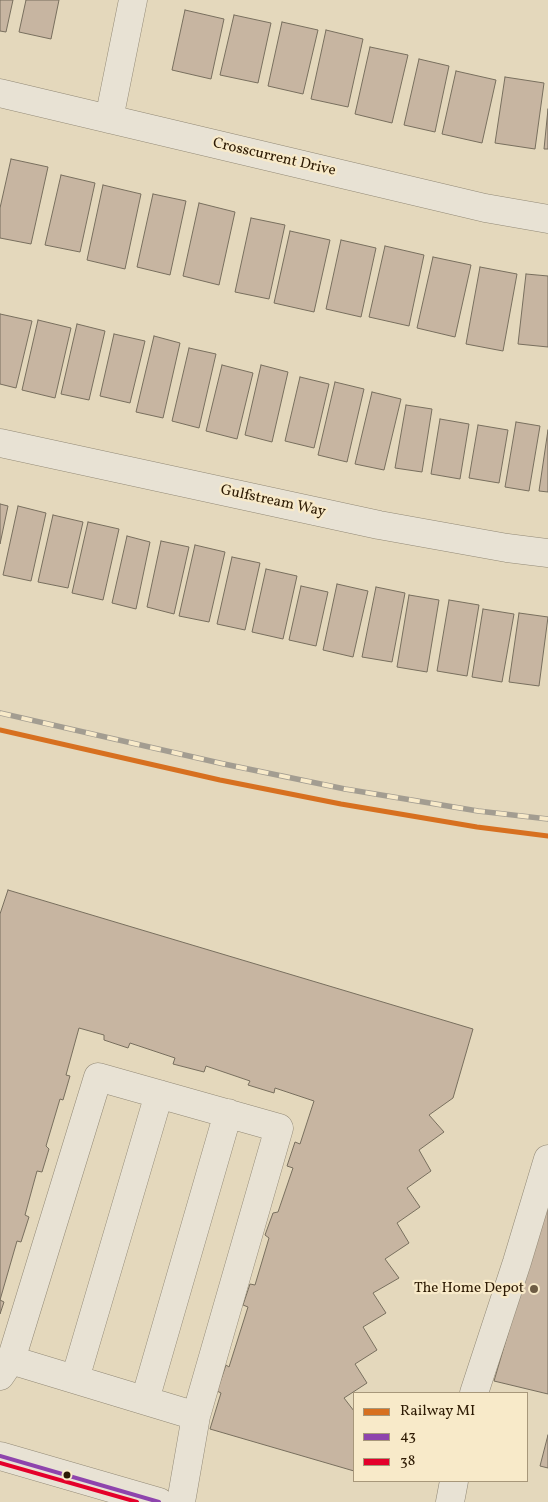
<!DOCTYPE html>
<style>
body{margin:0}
#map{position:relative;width:548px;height:1502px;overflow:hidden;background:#e4d8bc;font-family:Vollkorn,serif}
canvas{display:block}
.legend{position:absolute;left:353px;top:1392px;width:175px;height:90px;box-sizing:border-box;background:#f8eac9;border:1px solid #a7977a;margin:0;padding:6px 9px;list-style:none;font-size:15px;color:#2d1a03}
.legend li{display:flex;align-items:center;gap:10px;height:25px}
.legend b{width:25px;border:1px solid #a7977a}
</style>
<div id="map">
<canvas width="548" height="1502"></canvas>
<ul class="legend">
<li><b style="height:6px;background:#d77020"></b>Railway MI</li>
<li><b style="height:6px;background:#8e44ad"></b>43</li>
<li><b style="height:6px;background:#e4002b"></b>38</li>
</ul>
</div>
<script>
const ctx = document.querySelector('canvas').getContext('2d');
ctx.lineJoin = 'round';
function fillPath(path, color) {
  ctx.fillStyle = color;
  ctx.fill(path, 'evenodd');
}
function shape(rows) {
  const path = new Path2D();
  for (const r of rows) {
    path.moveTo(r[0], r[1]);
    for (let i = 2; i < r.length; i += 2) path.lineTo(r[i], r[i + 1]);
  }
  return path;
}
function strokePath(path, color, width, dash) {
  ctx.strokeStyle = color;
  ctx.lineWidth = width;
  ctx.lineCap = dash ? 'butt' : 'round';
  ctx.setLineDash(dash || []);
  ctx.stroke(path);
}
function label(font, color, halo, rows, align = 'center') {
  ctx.font = font + ' Vollkorn,serif';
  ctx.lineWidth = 4.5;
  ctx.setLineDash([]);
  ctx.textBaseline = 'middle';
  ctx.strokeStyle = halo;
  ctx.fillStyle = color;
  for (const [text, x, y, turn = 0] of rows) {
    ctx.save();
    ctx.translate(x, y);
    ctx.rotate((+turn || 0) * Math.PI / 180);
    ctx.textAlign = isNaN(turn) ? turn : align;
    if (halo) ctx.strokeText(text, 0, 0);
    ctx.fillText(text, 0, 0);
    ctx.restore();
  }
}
const building = shape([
 [0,0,13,0,6,32,0,31,0,0],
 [26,0,59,0,51,39,19,32,26,0],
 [185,10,224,19,211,79,172,70,185,10],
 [234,15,271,23,258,83,220,75,234,15],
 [282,22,318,30,303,94,268,86,282,22],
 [326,30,363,39,348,107,311,99,326,30],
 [370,47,408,55,392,123,355,114,370,47],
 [419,59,449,66,435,132,404,125,419,59],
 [456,71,496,80,482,143,442,134,456,71],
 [505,77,544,83,535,149,495,143,505,77],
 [548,109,548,149,544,149,548,109],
 [11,159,48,167,31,244,0,238,0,208,11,159],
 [61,175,95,183,80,252,45,245,61,175],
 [103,185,141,194,125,269,87,260,103,185],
 [153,194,186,201,170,275,137,267,153,194],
 [199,203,235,212,219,285,183,276,199,203],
 [251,218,285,225,269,299,235,292,251,218],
 [290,231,330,240,314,312,274,303,290,231],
 [341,240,376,248,361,317,326,309,341,240],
 [385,246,424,255,409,326,369,317,385,246],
 [433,257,471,265,455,337,417,328,433,257],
 [480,267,517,274,503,351,466,344,480,267],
 [526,274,548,276,548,347,518,344,526,274],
 [0,314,32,321,16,388,0,384,0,314],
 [38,320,71,328,55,398,22,390,38,320],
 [77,324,105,331,89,400,61,394,77,324],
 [114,334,145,341,130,403,100,396,114,334],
 [154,336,180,343,163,418,136,412,154,336],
 [189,348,216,354,199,428,172,421,189,348],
 [222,365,253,373,237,439,206,431,222,365],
 [261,365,288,372,272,442,245,435,261,365],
 [300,377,329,384,314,448,285,441,300,377],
 [335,382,364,389,347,462,318,455,335,382],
 [372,392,401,399,384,470,355,464,372,392],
 [406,405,432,409,422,472,395,468,406,405],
 [440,419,469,424,460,479,431,474,440,419],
 [516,422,540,426,529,491,505,487,516,422],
 [478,425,508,430,499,483,469,478,478,425],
 [548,430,548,492,539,491,548,430],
 [0,504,8,506,0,544,0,504],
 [18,506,46,513,31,581,3,575,18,506],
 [53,515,83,522,68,588,38,582,53,515],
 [88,522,119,529,103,600,72,593,88,522],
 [127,536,150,542,136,609,112,603,127,536],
 [161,541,189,547,174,614,147,607,161,541],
 [195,545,225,552,209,622,179,616,195,545],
 [232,557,260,563,245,630,217,624,232,557],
 [266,569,297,576,283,639,252,632,266,569],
 [337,584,368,591,353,657,323,650,337,584],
 [301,586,328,592,316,646,289,640,301,586],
 [376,587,405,593,392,662,362,657,376,587],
 [409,595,439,600,427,672,397,667,409,595],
 [449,600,479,605,467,676,437,671,449,600],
 [483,609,514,614,502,682,472,677,483,609],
 [519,613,548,617,539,686,509,682,519,613],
 [8,890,473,1029,453,1098,429,1115,444,1132,419,1150,431,1171,407,1188,420,1207,397,1223,409,1243,385,1259,399,1278,373,1293,386,1313,363,1327,377,1350,355,1364,367,1383,344,1398,354,1411,354,1471,210,1429,221,1393,217,1391,226,1365,229,1367,248,1307,243,1305,250,1284,255,1285,269,1238,265,1235,273,1213,278,1212,293,1168,287,1166,295,1142,300,1144,314,1101,275,1088,274,1093,248,1085,250,1081,206,1066,204,1072,173,1064,175,1058,130,1043,128,1048,104,1040,104,1035,79,1028,66,1075,70,1076,63,1100,60,1099,46,1146,49,1149,42,1172,37,1171,25,1215,29,1217,21,1242,17,1241,0,1300,4,1302,0,1314,0,914,8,890],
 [548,1196,548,1394,494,1381,548,1196],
 [548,1435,548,1468,540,1466,548,1435]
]);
const minor = shape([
 [0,93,485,208,548,219],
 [109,119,133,0],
 [0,443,379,525,507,548,548,553],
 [11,1360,196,1416,181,1502],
 [0,1376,11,1360,98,1077,279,1128,196,1416],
 [75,1379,159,1094],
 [474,1393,517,1262,548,1159],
 [145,1400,228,1113],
 [0,1456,159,1502],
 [450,1502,454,1481]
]);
const rail = shape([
 [0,713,224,764,345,789,478,811,548,819]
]);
const bus1 = shape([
 [0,1456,159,1502]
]);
const bus2 = shape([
 [0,1463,137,1502]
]);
const rail1 = shape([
 [0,730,220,780,341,804,477,827,548,836]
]);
const markers = [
 [534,1289,5,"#6d5c44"],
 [67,1475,4.5,"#2d1a03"]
];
const streetNames = [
 ["Crosscurrent Drive",274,158,13],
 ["Gulfstream Way",273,502,12]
];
const poiNames = [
 ["The Home Depot",524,1289]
];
fillPath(building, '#c7b5a1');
strokePath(building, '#786f5e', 1);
strokePath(minor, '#928976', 29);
strokePath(minor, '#e8e2d4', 28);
strokePath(rail, '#a39d91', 5.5);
strokePath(rail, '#f8eac9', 4, [11]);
strokePath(bus1, '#8e44ad', 4);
strokePath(bus2, '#e4002b', 4);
strokePath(rail1, '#d77020', 5);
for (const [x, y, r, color] of markers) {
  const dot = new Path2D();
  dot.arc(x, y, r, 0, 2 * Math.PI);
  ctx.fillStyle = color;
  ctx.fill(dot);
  strokePath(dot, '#f8eac9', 2);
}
label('15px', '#2d1a03', '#f8eac9', streetNames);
label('15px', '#2d1a03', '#f8eac9', poiNames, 'right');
</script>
